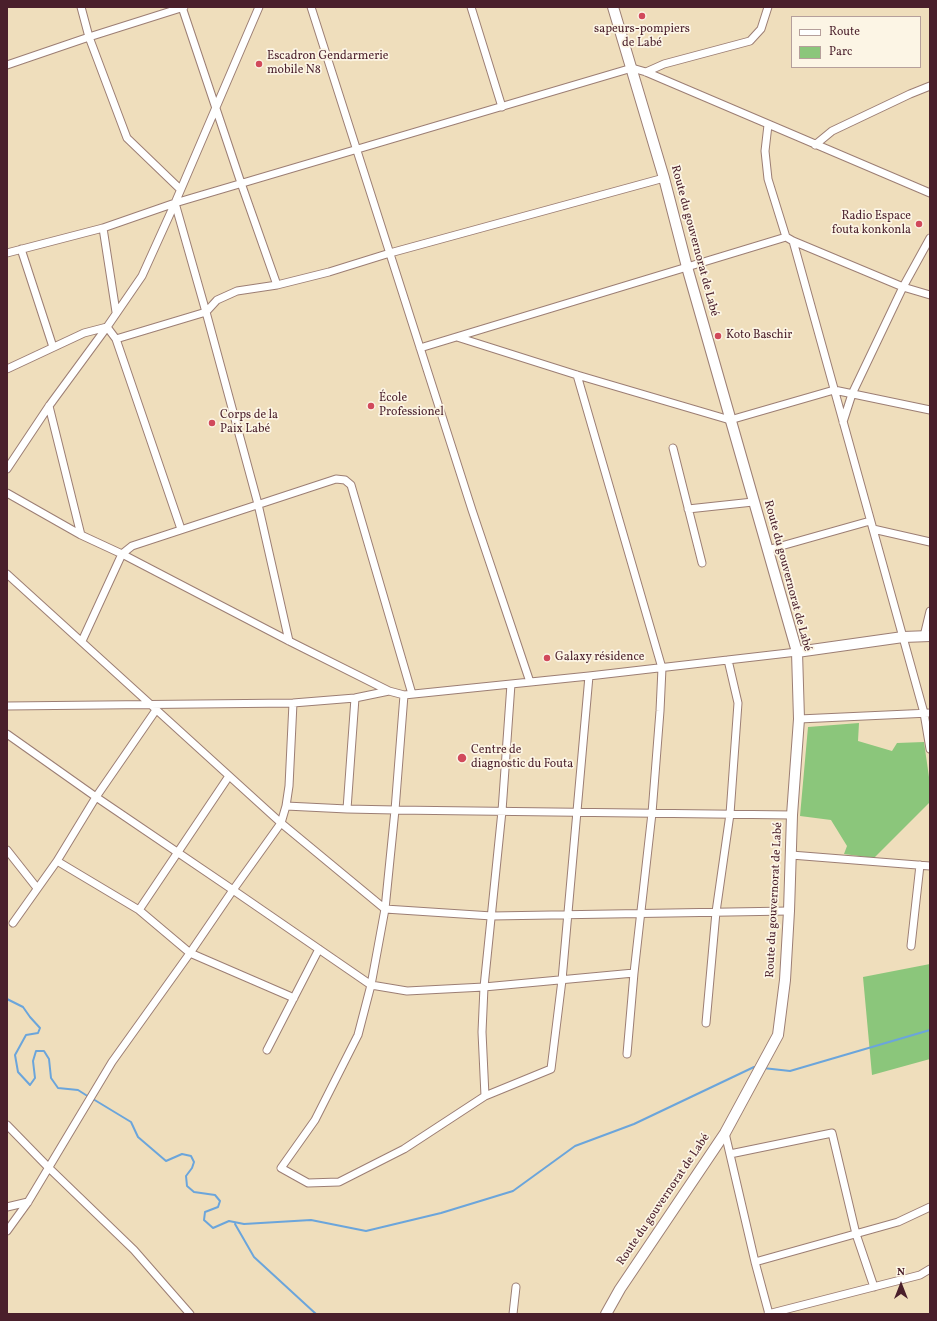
<!DOCTYPE html>
<meta charset="utf-8">
<style>
body{margin:0}
#map{position:relative;width:937px;height:1321px;overflow:hidden;background:#efdebc;font-family:Vollkorn,serif}
canvas{display:block}
.frame{position:absolute;inset:0;border:8px solid #4a1f2b;pointer-events:none}
.legend{position:absolute;left:791px;top:16px;width:130px;height:52px;box-sizing:border-box;background:#fcf5e5;border:1px solid #b59f9b;margin:0;padding:5px 7px;list-style:none;font-size:12px;color:#4a1f2b}
.legend li{display:flex;align-items:center;gap:8px;height:20px}
.legend b{width:20px;border:1px solid #b59f9b}
.north{position:absolute;left:881px;top:1265px;width:40px;height:40px;-webkit-text-stroke:3px #fcf5e5;paint-order:stroke;rotate:0deg;font-size:11px;font-weight:700;line-height:16px;text-align:center;color:#4a1f2b}
.north::after{content:'';display:block;margin:auto;width:14px;height:18px;background:#4a1f2b;clip-path:polygon(50% 0,100% 100%,50% 72%,0 100%)}
</style>
<div id="map">
<canvas width="937" height="1321"></canvas>
<div class="frame"></div>
<ul class="legend">
<li><b style="height:5px;background:#fff"></b>Route</li>
<li><b style="height:11px;background:#8bc67b"></b>Parc</li>
</ul>
<div class="north">N</div>
</div>
<script>
const ctx = document.querySelector('canvas').getContext('2d');
ctx.lineJoin = 'round';
function fillPath(path, color) {
  ctx.fillStyle = color;
  ctx.fill(path, 'evenodd');
}
function shape(rows) {
  const path = new Path2D();
  for (const r of rows) {
    path.moveTo(r[0], r[1]);
    for (let i = 2; i < r.length; i += 2) path.lineTo(r[i], r[i + 1]);
  }
  return path;
}
function strokePath(path, color, width, dash) {
  ctx.strokeStyle = color;
  ctx.lineWidth = width;
  ctx.lineCap = dash ? 'butt' : 'round';
  ctx.setLineDash(dash || []);
  ctx.stroke(path);
}
function label(font, color, halo, rows, align = 'center') {
  ctx.font = font + ' Vollkorn,serif';
  ctx.lineWidth = 3.5;
  ctx.setLineDash([]);
  ctx.textBaseline = 'middle';
  ctx.strokeStyle = halo;
  ctx.fillStyle = color;
  for (const [text, x, y, turn = 0] of rows) {
    ctx.save();
    ctx.translate(x, y);
    ctx.rotate((+turn || 0) * Math.PI / 180);
    ctx.textAlign = isNaN(turn) ? turn : align;
    if (halo) ctx.strokeText(text, 0, 0);
    ctx.fillText(text, 0, 0);
    ctx.restore();
  }
}
const green = shape([
 [859,723,858,741,892,751,897,743,924,742,930,784,930,802,874,858,844,854,847,846,831,820,800,816,808,727],
 [930,964,930,1059,872,1075,863,977]
]);
const stream = shape([
 [7,999,23,1007,30,1017,40,1028,38,1033,26,1035,15,1055,18,1072,30,1085,35,1078,33,1061,36,1051,44,1051,49,1059,51,1078,58,1088,78,1090,89,1097],
 [763,1068,790,1071,930,1030],
 [93,1099,131,1122,138,1137,166,1161,182,1154,191,1156,194,1162,192,1168,186,1176,187,1186,194,1192,215,1195,220,1201,218,1207,205,1212,204,1220,213,1228,229,1221,244,1224,311,1220,366,1231,441,1213,513,1191,575,1146,634,1124,754,1067,757,1067],
 [235,1224,254,1257,316,1314]
]);
const street = shape([
 [81,7,89,37,127,138,180,189],
 [182,7,241,183,277,285],
 [311,7,472,510,530,682],
 [471,7,502,107],
 [7,65,89,37,184,7],
 [646,72,664,64,750,41,761,29,768,7],
 [768,125,765,151,768,179,786,237,793,241,903,287,930,295],
 [815,145,832,131,910,94,930,86],
 [175,203,206,312,258,504,289,641],
 [103,228,116,312],
 [793,241,924,713,930,749],
 [21,249,53,347],
 [7,253,103,228,175,203,632,68,646,72,930,193],
 [457,337,577,375,730,420,834,390,930,410],
 [116,339,206,312,217,300,237,291,277,285,329,272,390,253,664,178],
 [420,348,786,237],
 [7,369,84,333,107,327,116,339,181,529],
 [577,375,662,668,660,711,652,813,634,973,627,1054],
 [49,406,81,535],
 [843,422,852,394,903,287,930,238],
 [673,448,702,563],
 [7,469,49,406,107,327,142,276,175,203,259,7],
 [7,493,81,535,122,554,289,641,389,691,404,695,589,676,797,652],
 [688,509,753,502],
 [873,529,930,542],
 [767,550,870,521],
 [7,574,281,823,385,909,492,916,789,911],
 [924,636,930,611],
 [82,641,122,554,132,546,336,479,345,480,351,485,412,694],
 [404,695,395,810,385,909,371,985,358,1035,315,1120,281,1168,308,1183,339,1182,404,1149,485,1096,551,1069,562,980,589,676],
 [7,706,293,703,355,698,389,691],
 [799,719,930,713],
 [7,734,96,797,233,890,371,985,407,991,484,987,634,973],
 [286,806,347,809,395,810,792,815],
 [347,809,355,698],
 [7,850,37,888],
 [791,855,930,866],
 [57,861,139,910,190,953,294,998],
 [139,910,229,776],
 [13,923,57,861,96,797,156,710],
 [911,946,920,865],
 [706,1023,716,912,730,814,738,703,728,660],
 [267,1050,319,949],
 [485,1096,482,1032,484,987,502,811,511,684],
 [7,1125,48,1167,134,1250,190,1314],
 [725,1133,755,1262,769,1314],
 [730,1154,832,1133,856,1234,874,1287],
 [7,1207,28,1202],
 [7,1231,28,1202,112,1062,190,953,233,890,281,823,286,806,289,786,293,703],
 [755,1262,898,1222,930,1207],
 [513,1314,516,1287],
 [768,1314,920,1275,930,1269]
]);
const secondary = shape([
 [797,652,903,637,930,636],
 [606,1314,620,1289,725,1133,778,1035,785,980,789,911,792,815,799,719,797,652,687,267,664,178,613,7]
]);
const markers = [
 [642,16,4,"#d1495b"],
 [259,64,4,"#d1495b"],
 [919,224,4,"#d1495b"],
 [718,336,4,"#d1495b"],
 [371,406,4,"#d1495b"],
 [212,423,4,"#d1495b"],
 [547,658,4,"#d1495b"],
 [462,758,5,"#d1495b"]
];
const poiNames = [
 ["sapeurs-pompiers",642,30,"center"],
 ["de Labé",642,44,"center"],
 ["Escadron Gendarmerie",267,57],
 ["mobile N8",267,71],
 ["Radio Espace",911,217,"right"],
 ["fouta konkonla",911,231,"right"],
 ["Koto Baschir",726,336],
 ["École",379,399],
 ["Professionel",379,413],
 ["Corps de la",220,416],
 ["Paix Labé",220,430],
 ["Galaxy résidence",555,658],
 ["Centre de",471,751],
 ["diagnostic du Fouta",471,765]
];
const streetNames = [
 ["Route du gouvernorat de Labé",694,241,75],
 ["Route du gouvernorat de Labé",787,576,75],
 ["Route du gouvernorat de Labé",775,900,-87],
 ["Route du gouvernorat de Labé",664,1200,-56]
];
fillPath(green, '#8bc67b');
strokePath(stream, '#6ba5db', 2);
strokePath(street, '#9c7e74', 9);
strokePath(secondary, '#9c7e74', 12);
strokePath(street, '#fff', 7);
strokePath(secondary, '#fff', 10);
for (const [x, y, r, color] of markers) {
  const dot = new Path2D();
  dot.arc(x, y, r, 0, 2 * Math.PI);
  ctx.fillStyle = color;
  ctx.fill(dot);
  strokePath(dot, '#fcf5e5', 1.5);
}
label('12px', '#4a1f2b', '#fcf5e5', poiNames, 'left');
label('12px', '#4a1f2b', '#fcf5e5', streetNames);
</script>
